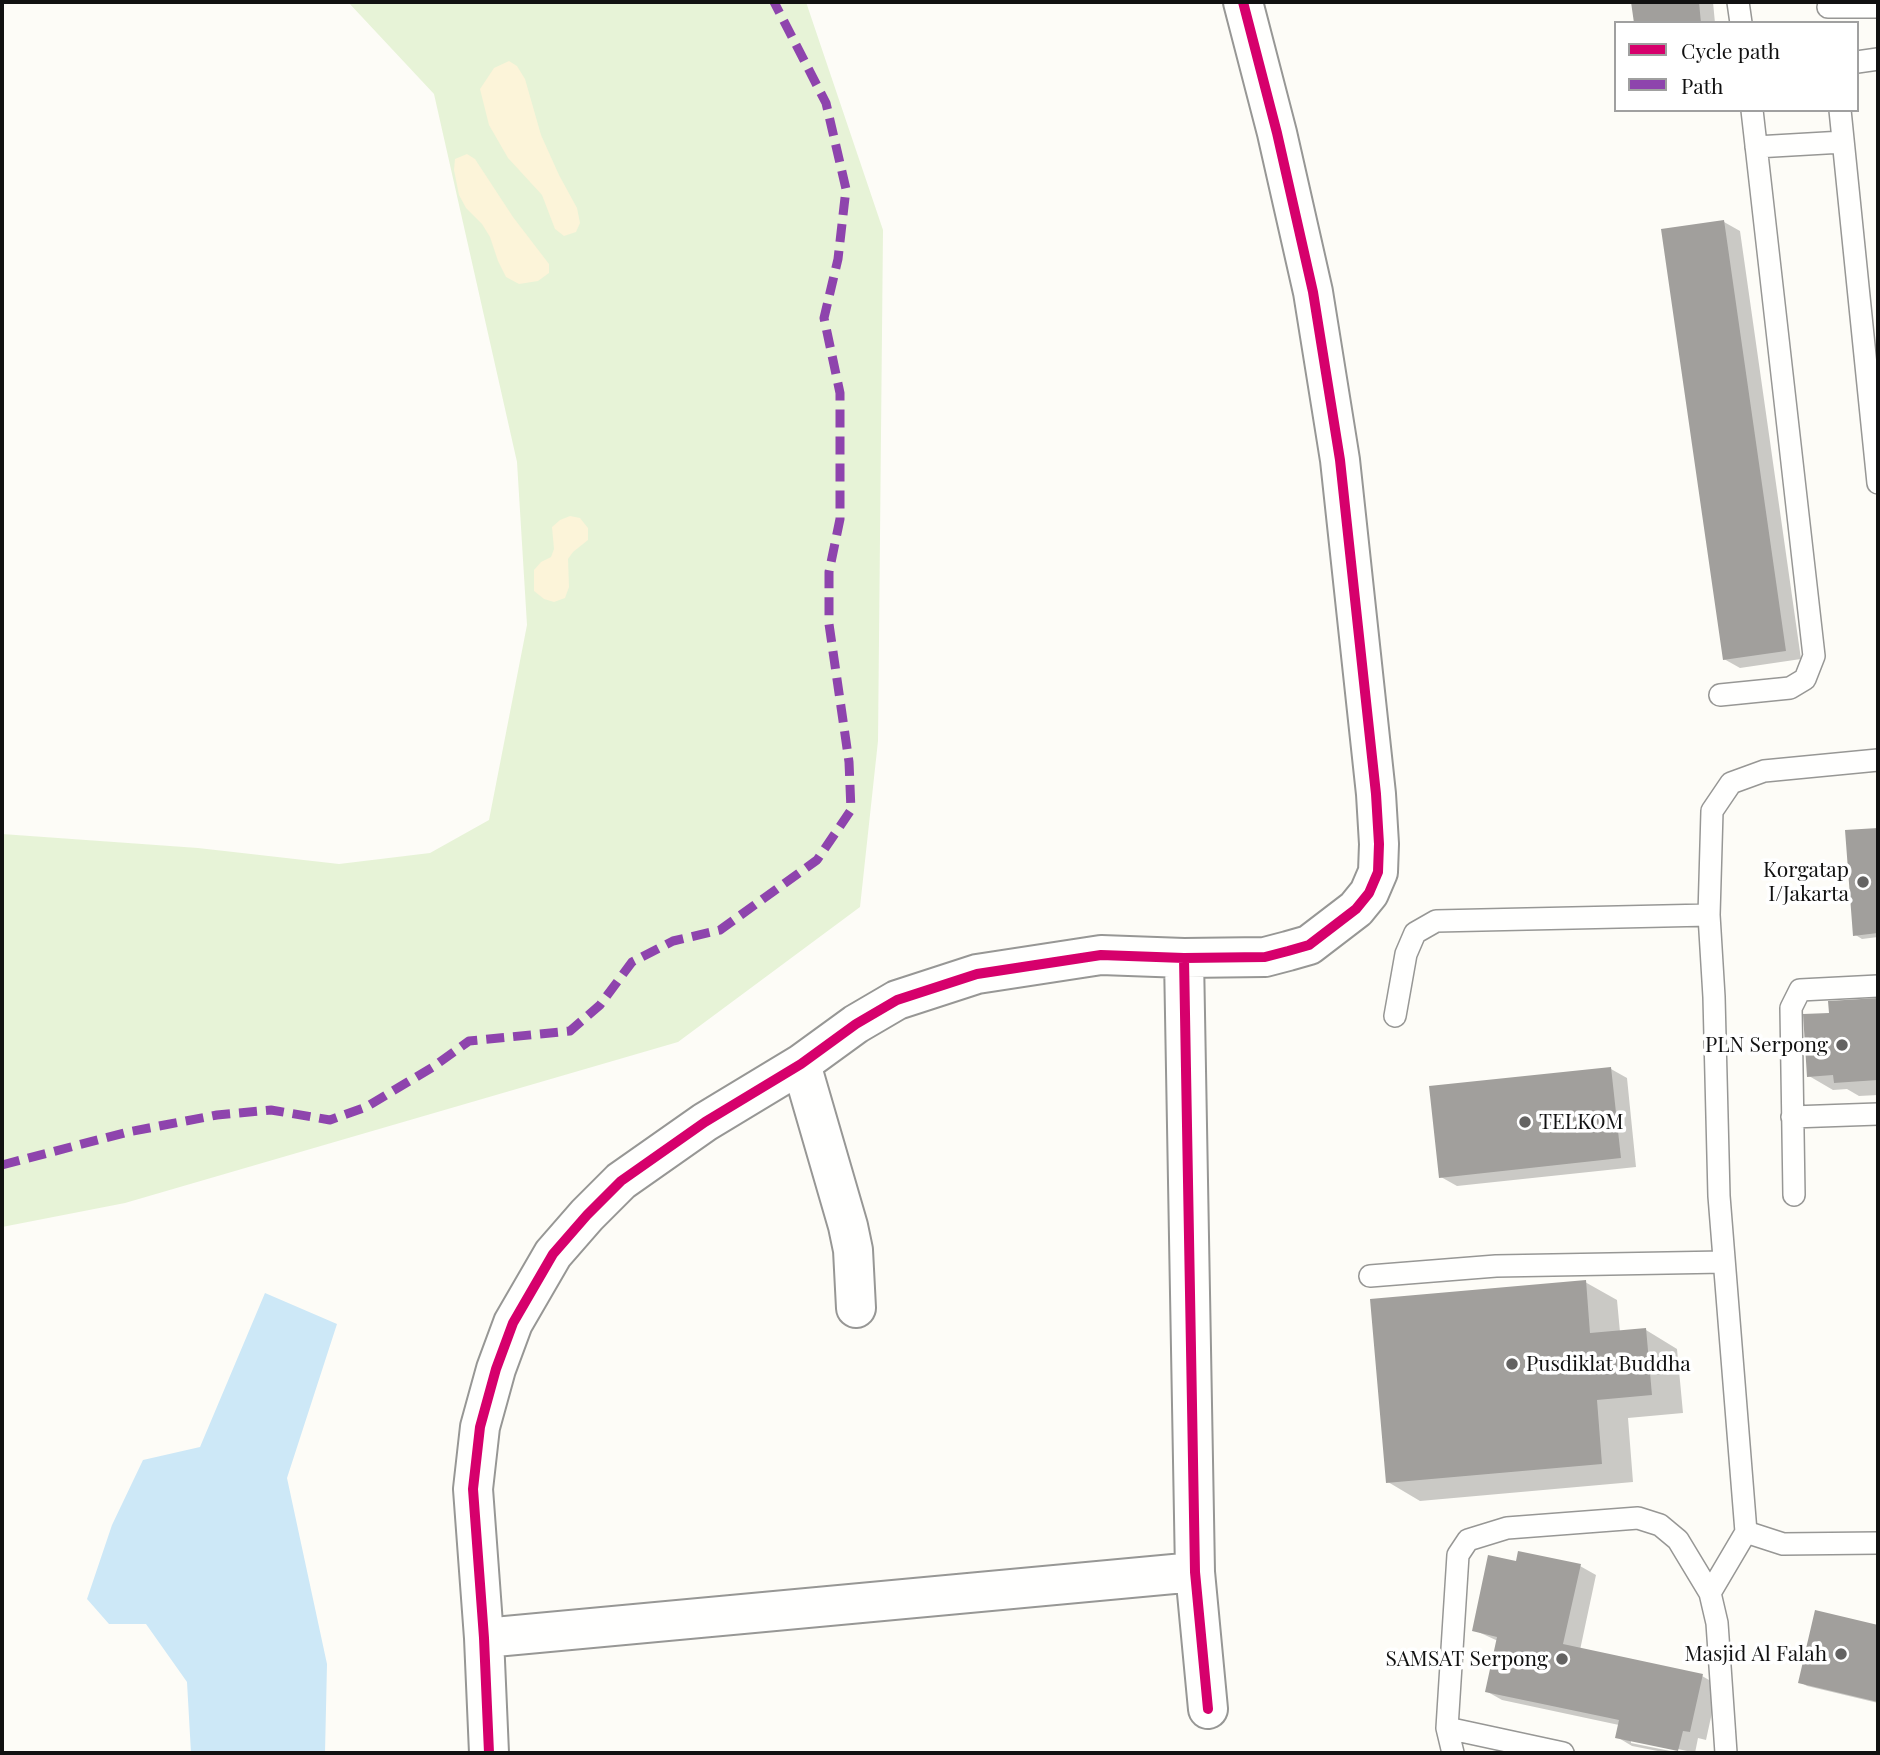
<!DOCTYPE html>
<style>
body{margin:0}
#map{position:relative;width:1880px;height:1755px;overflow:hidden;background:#fdfcf7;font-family:"Playfair Display",serif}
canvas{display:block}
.frame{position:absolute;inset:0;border:4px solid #111;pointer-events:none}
.legend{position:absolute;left:1614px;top:21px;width:245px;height:91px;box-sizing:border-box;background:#fff;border:2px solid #a0a0a0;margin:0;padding:9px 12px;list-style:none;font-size:21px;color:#111}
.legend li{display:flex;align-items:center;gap:14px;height:35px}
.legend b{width:35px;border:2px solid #a0a0a0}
</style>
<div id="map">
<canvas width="1880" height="1755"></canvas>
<div class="frame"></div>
<ul class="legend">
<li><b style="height:9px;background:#d6006c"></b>Cycle path</li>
<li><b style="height:9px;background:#8e44ad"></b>Path</li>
</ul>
</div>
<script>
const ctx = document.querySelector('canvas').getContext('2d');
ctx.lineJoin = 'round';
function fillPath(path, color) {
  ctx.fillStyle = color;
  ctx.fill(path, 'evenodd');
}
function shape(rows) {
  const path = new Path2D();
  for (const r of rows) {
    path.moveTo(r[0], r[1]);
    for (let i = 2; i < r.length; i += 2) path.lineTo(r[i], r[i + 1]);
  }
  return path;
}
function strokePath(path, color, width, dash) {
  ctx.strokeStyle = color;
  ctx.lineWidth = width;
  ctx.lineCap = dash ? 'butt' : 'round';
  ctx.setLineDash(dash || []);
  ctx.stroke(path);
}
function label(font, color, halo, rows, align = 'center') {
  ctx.font = font + ' "Playfair Display",serif';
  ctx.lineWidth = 7;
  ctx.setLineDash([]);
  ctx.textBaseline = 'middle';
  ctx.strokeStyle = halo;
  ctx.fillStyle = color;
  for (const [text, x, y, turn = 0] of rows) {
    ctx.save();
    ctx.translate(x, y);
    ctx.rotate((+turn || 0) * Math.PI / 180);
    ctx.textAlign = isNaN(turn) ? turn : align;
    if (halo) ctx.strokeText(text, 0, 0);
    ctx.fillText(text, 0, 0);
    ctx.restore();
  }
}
const green = shape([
 [348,2,806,2,883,230,878,741,860,907,678,1042,125,1203,2,1227,2,834,198,848,339,864,430,853,489,820,527,625,517,462,434,94]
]);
const sand = shape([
 [509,61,517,66,525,79,541,135,559,175,577,208,580,223,576,232,564,236,555,229,542,195,508,158,489,125,480,89,494,68],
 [467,154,475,159,513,217,549,264,549,273,538,281,519,284,506,277,498,261,490,237,482,224,466,208,459,195,454,170,455,159],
 [570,516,580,518,588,528,588,540,573,552,568,559,569,587,565,598,554,602,544,599,534,591,534,570,541,562,551,557,554,549,552,527,560,520]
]);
const water = shape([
 [265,1293,337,1324,287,1478,327,1664,325,1753,191,1753,187,1682,146,1624,109,1624,87,1599,112,1525,143,1460,200,1447]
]);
const shadow = shape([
 [1633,2,1713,2,1715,23,1636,23],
 [1724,222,1740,231,1801,659,1740,668,1724,659],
 [1878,830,1878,937,1862,939,1854,934,1846,832],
 [1878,1000,1878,1095,1859,1096,1847,1089,1833,1090,1809,1076,1831,1015,1830,1003],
 [1611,1069,1627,1078,1636,1167,1457,1186,1441,1177],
 [1585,1282,1617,1300,1620,1332,1646,1330,1677,1349,1683,1413,1628,1418,1633,1482,1420,1501,1388,1482],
 [1517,1563,1580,1566,1596,1575,1580,1650,1702,1676,1718,1685,1706,1740,1698,1738,1695,1753,1687,1753,1687,1751,1631,1739,1631,1743,1680,1753,1668,1753,1632,1746,1617,1737,1619,1725,1502,1700,1486,1691,1498,1641,1474,1630],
 [1816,1612,1878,1627,1878,1703,1807,1686,1800,1682]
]);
const building = shape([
 [1631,2,1699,2,1701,23,1634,23],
 [1724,220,1786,651,1723,660,1661,229],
 [1878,828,1878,933,1853,936,1845,830],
 [1878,998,1878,1080,1834,1083,1833,1075,1807,1077,1803,1014,1829,1013,1828,1001],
 [1611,1067,1621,1158,1439,1178,1429,1086],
 [1586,1280,1590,1333,1646,1328,1652,1395,1597,1400,1602,1464,1386,1483,1370,1299],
 [1518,1551,1581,1564,1563,1644,1703,1674,1690,1732,1683,1731,1678,1751,1615,1738,1619,1720,1485,1692,1497,1637,1472,1631,1488,1555,1516,1561],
 [1815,1610,1878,1625,1878,1702,1798,1683]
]);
const lane = shape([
 [1738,2,1741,23],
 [1828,7,1878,7],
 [1857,62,1878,59],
 [1840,110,1878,483],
 [1756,147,1843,142],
 [1720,695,1790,688,1805,679,1814,656,1752,110],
 [1878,760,1764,771,1731,783,1712,811,1709,915,1714,997,1719,1196,1746,1532,1783,1544,1878,1543],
 [1395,1016,1406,954,1415,933,1436,921,1709,915],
 [1792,1117,1878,1114],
 [1794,1195,1791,1008,1800,990,1878,986],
 [1370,1276,1496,1266,1724,1262],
 [1447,1728,1458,1555,1468,1540,1507,1528,1638,1518,1660,1525,1678,1540,1710,1593],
 [1453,1753,1447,1728,1563,1753],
 [1726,1753,1717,1623,1710,1593,1746,1532]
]);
const street = shape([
 [1184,958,1195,1572,1208,1709],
 [801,1064,848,1226,853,1250,856,1308],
 [484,1638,1195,1572],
 [489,1753,484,1638,473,1489,480,1427,496,1369,513,1323,553,1254,587,1215,621,1181,705,1122,801,1064,856,1024,897,1000,977,974,1101,955,1184,958,1265,957,1288,951,1309,945,1356,909,1369,893,1378,872,1379,844,1376,794,1340,460,1313,292,1277,133,1243,2]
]);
const quiet = shape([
 [2,1165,128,1132,217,1115,271,1110,330,1120,366,1107,433,1067,469,1041,570,1031,600,1005,632,962,673,941,720,930,817,860,851,810,849,762,829,624,829,572,840,519,840,393,824,318,838,259,846,189,826,103,774,2]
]);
const cycleway = shape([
 [1184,958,1195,1572,1208,1709],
 [489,1753,484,1638,473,1489,480,1427,496,1369,513,1323,553,1254,587,1215,621,1181,705,1122,801,1064,856,1024,897,1000,977,974,1101,955,1184,958,1265,957,1288,951,1309,945,1356,909,1369,893,1378,872,1379,844,1376,794,1340,460,1313,292,1277,133,1243,2]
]);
const markers = [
 [1863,882,7,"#646362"],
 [1842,1045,7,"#646362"],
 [1525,1122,7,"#646362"],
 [1512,1364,7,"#646362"],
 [1841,1654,7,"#646362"],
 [1562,1659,7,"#646362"]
];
const poiNames = [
 ["Korgatap",1849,870],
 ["I/Jakarta",1849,894],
 ["PLN Serpong",1828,1045],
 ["TELKOM",1539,1122,"left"],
 ["Pusdiklat Buddha",1526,1364,"left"],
 ["Masjid Al Falah",1827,1654],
 ["SAMSAT Serpong",1548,1659]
];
fillPath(green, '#e7f3d7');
fillPath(sand, '#fcf4d9');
fillPath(water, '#cde8f7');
fillPath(shadow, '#0003');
fillPath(building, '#a19f9c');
strokePath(lane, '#979795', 24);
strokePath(street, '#979795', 42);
strokePath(lane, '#fffffe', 21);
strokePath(street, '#fffffe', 38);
strokePath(quiet, '#8e44ad', 9, [18, 9]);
strokePath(cycleway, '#d6006c', 10);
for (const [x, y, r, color] of markers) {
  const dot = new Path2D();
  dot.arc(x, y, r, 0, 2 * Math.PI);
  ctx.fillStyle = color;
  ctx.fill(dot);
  strokePath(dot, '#fff', 2.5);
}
label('21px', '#111', '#fff', poiNames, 'right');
</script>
